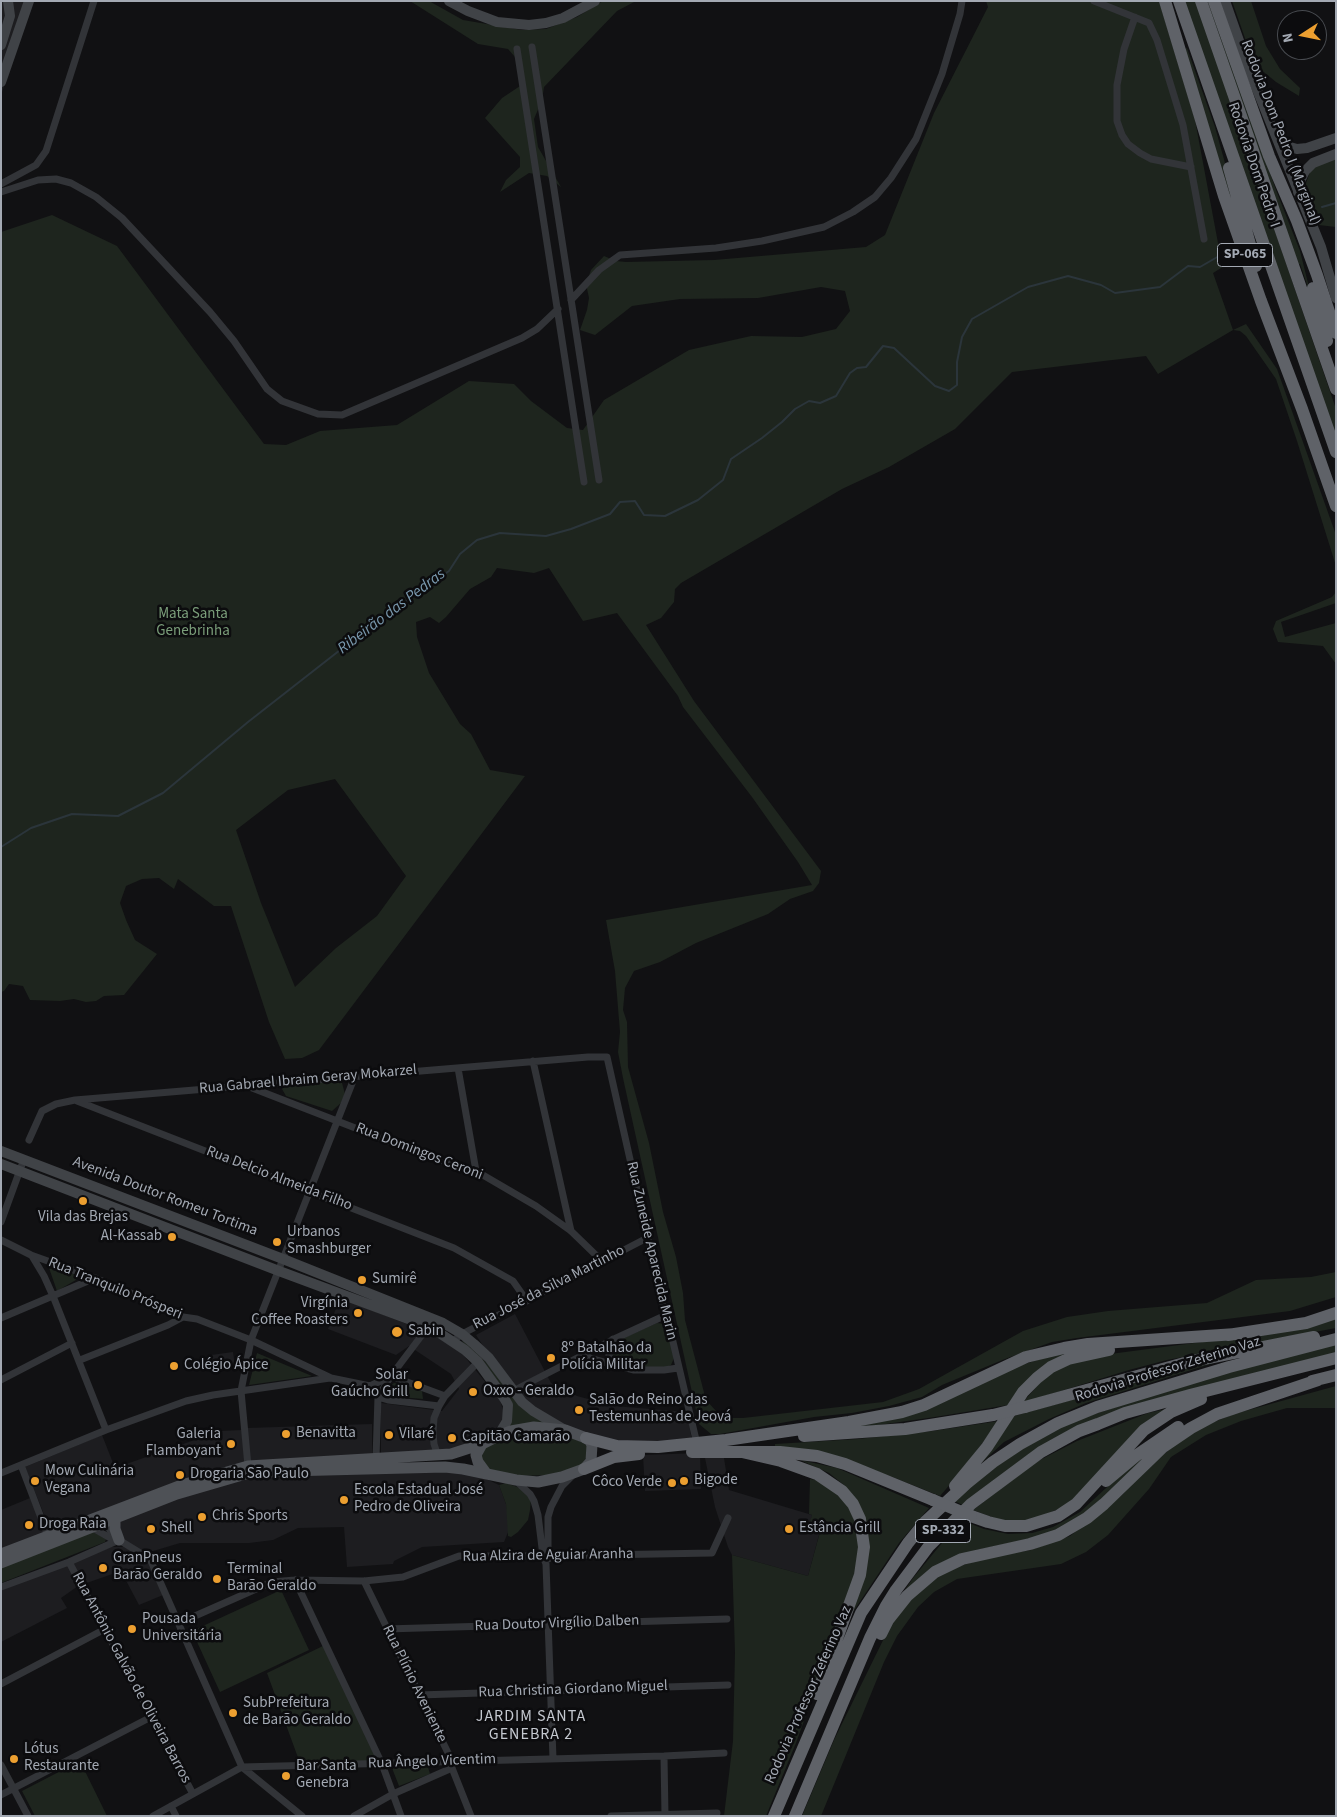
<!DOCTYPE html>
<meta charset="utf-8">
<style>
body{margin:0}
#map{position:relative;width:1337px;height:1817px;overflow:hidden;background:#111113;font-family:"Source Sans 3",sans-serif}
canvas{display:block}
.frame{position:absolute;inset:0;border:2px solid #a3a9b3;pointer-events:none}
.north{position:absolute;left:1277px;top:10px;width:50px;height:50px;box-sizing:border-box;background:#0c0c0e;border:1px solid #484b50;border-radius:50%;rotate:259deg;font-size:14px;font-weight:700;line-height:20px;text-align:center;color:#a3a9b3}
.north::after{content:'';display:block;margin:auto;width:18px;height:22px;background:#ec9f30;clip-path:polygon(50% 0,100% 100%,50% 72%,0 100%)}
</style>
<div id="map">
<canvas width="1337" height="1817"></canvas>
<div class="frame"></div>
<div class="north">N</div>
</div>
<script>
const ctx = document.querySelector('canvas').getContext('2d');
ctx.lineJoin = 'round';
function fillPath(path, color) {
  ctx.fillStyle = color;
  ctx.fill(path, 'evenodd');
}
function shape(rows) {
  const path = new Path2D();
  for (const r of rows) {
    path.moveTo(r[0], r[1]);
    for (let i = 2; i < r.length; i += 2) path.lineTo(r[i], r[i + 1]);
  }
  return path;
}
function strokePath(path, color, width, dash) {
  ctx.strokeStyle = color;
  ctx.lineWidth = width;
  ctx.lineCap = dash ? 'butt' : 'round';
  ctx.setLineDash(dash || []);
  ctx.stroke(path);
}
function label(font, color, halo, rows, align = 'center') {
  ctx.font = font + ' "Source Sans 3",sans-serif';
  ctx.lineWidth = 5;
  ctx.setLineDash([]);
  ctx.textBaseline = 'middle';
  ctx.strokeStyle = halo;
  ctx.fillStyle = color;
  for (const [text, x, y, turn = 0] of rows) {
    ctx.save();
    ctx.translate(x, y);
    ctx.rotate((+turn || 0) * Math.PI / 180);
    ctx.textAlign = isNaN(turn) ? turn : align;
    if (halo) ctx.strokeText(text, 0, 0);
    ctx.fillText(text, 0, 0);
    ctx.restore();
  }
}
const built = shape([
 [1,1,34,1,1,95],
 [340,1298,430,1333,460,1351,500,1400,505,1417,499,1429,465,1446,439,1451,381,1454,381,1403,442,1411,459,1389,451,1374,409,1346,396,1355,328,1329],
 [515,1314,551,1383,577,1396,614,1406,687,1412,692,1441,617,1446,551,1421,511,1389,476,1335],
 [233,1352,235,1366,214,1369,211,1355],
 [372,1424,372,1457,250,1464,247,1428],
 [242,1430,245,1464,51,1532,25,1467,102,1435,115,1468,220,1431],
 [700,1453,701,1489,645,1491,643,1455],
 [705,1458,724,1458,729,1490,812,1515,811,1529,820,1531,808,1576,732,1555,728,1547,715,1507],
 [440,1471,480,1476,499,1485,506,1504,508,1515,509,1530,504,1542,422,1547,394,1561,393,1564,347,1567,344,1527,298,1528,273,1540,249,1543,180,1543,150,1552,140,1550,123,1539,119,1529,119,1520,170,1499,250,1475],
 [30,1498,46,1534,1,1551,1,1510],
 [111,1547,124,1547,146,1559,163,1595,139,1605,121,1571,78,1586,61,1598,67,1608,1,1642,1,1590]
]);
const green = shape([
 [410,1,429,1,463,20,522,30,546,29,577,17,603,1,636,1,617,11,544,87,542,100,534,119,538,147,561,187,547,176,529,173,500,192,506,180,520,167,520,157,485,118,502,98,520,86,522,65,508,49,478,44],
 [986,1,1159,1,1195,120,1218,243,1226,265,1213,273,1233,330,1246,324,1277,369,1336,535,1336,566,1297,441,1276,379,1246,336,1240,331,1233,330,1158,374,1146,356,1012,372,955,429,889,467,842,489,681,583,675,589,674,602,661,618,646,625,694,701,821,871,819,883,813,891,790,899,768,914,696,943,660,962,634,971,625,988,623,1010,627,1022,628,1067,649,1143,663,1212,676,1257,683,1293,685,1320,706,1400,717,1412,728,1418,743,1418,883,1402,919,1389,1023,1331,1067,1317,1108,1311,1207,1303,1256,1280,1311,1277,1336,1272,1336,1297,1290,1311,1077,1338,1052,1342,1005,1359,942,1385,922,1397,889,1406,852,1413,814,1417,720,1434,711,1434,699,1424,623,1078,618,1052,620,1032,615,971,606,920,812,885,798,862,752,797,683,707,678,696,617,613,583,621,549,568,534,573,497,568,491,577,470,589,446,617,439,623,430,617,416,622,417,637,429,673,460,724,471,734,490,770,525,776,319,1050,302,1058,285,1059,269,1022,231,906,214,906,178,879,174,889,159,878,142,879,126,886,120,903,126,920,135,940,157,954,124,995,104,996,96,1001,86,1002,74,999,60,1001,30,1000,23,986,9,984,4,991,1,992,1,232,52,215,117,246,264,444,286,445,320,431,397,425,469,381,514,384,531,401,567,428,583,430,604,400,689,350,751,336,802,337,836,329,850,311,845,291,821,287,758,298,680,299,632,306,595,335,580,330,587,310,589,298,586,284,591,270,604,256,616,261,626,262,714,260,866,247,885,235,934,113,988,7],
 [335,779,406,876,377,916,336,948,295,987,261,903,236,830,288,790],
 [1184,1,1196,1,1335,406,1336,437],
 [1207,1,1210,1,1276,190,1300,251,1312,299,1300,264,1298,265],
 [1232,1,1251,1,1266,46,1280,69,1300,88,1299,96,1276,82,1254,64],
 [1187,48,1215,127,1252,260,1227,193,1185,49],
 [1336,156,1336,227,1319,225,1305,186,1311,169],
 [1336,592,1336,603,1281,622,1285,637,1336,623,1336,664,1323,646,1278,642,1273,629,1276,621,1332,597],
 [338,1080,342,1083,345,1094,341,1103,332,1111,286,1096,282,1089,287,1084],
 [48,1265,81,1277,57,1291],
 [1336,1317,1336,1328,1167,1360,1129,1370,1022,1403,1049,1373,1087,1357,1271,1333],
 [657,1323,666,1324,674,1358,671,1365,667,1367,645,1368,620,1363,614,1360,613,1354,613,1346,617,1341],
 [462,1341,464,1341,480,1356,493,1370,550,1424,507,1429,512,1416],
 [1336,1344,1336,1355,1090,1424,965,1506,954,1501,998,1463,1065,1424,1185,1384],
 [1064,1352,1063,1356,1008,1405,935,1417,879,1425,839,1428,874,1423,1008,1369],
 [257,1353,312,1376,249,1385],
 [1236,1356,1086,1403,1049,1419,1004,1442,977,1467,1014,1416,1197,1365],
 [394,1383,408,1385,422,1391,423,1399,389,1396,387,1389],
 [1336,1386,1336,1408,1287,1408,1241,1421,1206,1435,1171,1457,1149,1489,1108,1535,1086,1552,1061,1564,957,1579,934,1592,918,1607,897,1636,884,1662,821,1816,802,1816,834,1740,892,1622,920,1586,948,1570,985,1558,1031,1550,1070,1536,1122,1495,1149,1466,1180,1441,1204,1426,1234,1414],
 [1166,1409,1068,1505,1032,1520,1000,1520,973,1510,1036,1462,1077,1441,1148,1413],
 [999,1421,959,1474,940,1496,890,1476,775,1450,775,1444,858,1439,932,1431],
 [525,1431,558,1432,588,1445,589,1453,581,1466,551,1475,516,1476,488,1470,481,1458,485,1447],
 [1161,1443,1085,1515,1044,1536,976,1550,898,1600,913,1578,961,1520,984,1529,1008,1534,1032,1533,1053,1527,1080,1512,1132,1464],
 [800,1460,837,1468,929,1508,899,1543,847,1621,867,1555,844,1485,829,1473],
 [810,1479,821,1481,843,1498,851,1512,857,1528,859,1544,854,1582,796,1743,766,1816,724,1816,733,1741,735,1653,732,1555,808,1576,820,1532,811,1529,809,1525,812,1515,809,1514],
 [506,1483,520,1488,531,1499,530,1510,528,1520,518,1532,511,1537,508,1536,506,1504,499,1485],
 [92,1531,106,1539,105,1542,1,1583,1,1566],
 [281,1590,309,1650,220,1692,192,1631],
 [325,1645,379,1761,300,1763,267,1673],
 [80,1761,107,1816,35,1816,22,1791],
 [428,1767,430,1774,399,1786,392,1768]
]);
const stream = shape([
 [1322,207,1336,203],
 [1,847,31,828,72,814,118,816,163,793,248,722,358,636,449,571,460,554,477,540,500,533,546,536,571,529,610,514,620,502,635,501,644,515,665,516,698,500,723,480,731,459,762,438,782,422,795,409,809,401,820,403,836,396,850,373,857,368,866,367,883,346,894,348,935,386,949,391,957,385,957,362,962,337,972,319,1028,287,1068,276,1101,285,1115,293,1160,287,1188,266,1200,267,1219,256]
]);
const street = shape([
 [1094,1,1149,23,1157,40,1183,125,1204,239],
 [1135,17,1124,49,1117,85,1117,121,1122,135,1128,144,1140,153,1151,159,1191,167],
 [532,47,599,480],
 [517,49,584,482],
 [1,184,36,165,46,151,94,1],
 [1,192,38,180,56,179,71,183,96,197,122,218,210,312,234,341,267,389,282,401,318,414,342,415,522,338,537,329,558,309],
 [571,300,599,270,620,255,716,248,762,241,824,227,853,212,875,197,891,178,916,139,942,74,960,14,962,1],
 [533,1061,571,1231],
 [458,1068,476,1171],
 [247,1086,430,1157,476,1171,536,1206,571,1231,602,1261],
 [77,1101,454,1248,513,1281,527,1301],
 [29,1140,42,1111,56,1104,75,1100,588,1057,607,1057,663,1306,670,1329,697,1444],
 [1,1222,24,1159],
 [1,1240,31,1255,95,1278,164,1307,183,1317,197,1319,251,1340,331,1378,370,1386,391,1376,445,1396],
 [32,1256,44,1276,53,1296,106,1430],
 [1,1318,95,1278],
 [453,1341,462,1334,647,1238],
 [581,1356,634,1370,664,1370,678,1368],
 [80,1360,168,1325,183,1317],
 [612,1365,609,1355,613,1339],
 [1,1380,72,1343],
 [370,1386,378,1397,388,1400,439,1406],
 [513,1391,612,1340,666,1315],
 [438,1456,434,1444,433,1432,434,1418,439,1406,445,1396,478,1362],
 [376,1458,378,1397,391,1376,428,1327],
 [21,1465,48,1536],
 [248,1466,241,1391,251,1340,355,1076],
 [1,1473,106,1430,186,1401,213,1395,330,1378],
 [516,1481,530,1494,534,1501,538,1515,543,1556,546,1564,553,1759],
 [101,1520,119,1540,150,1559,242,1767,302,1816],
 [91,1527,112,1539,119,1540],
 [548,1559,548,1517,551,1507,562,1486,573,1475],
 [69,1562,193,1794],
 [295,1580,382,1764,401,1816],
 [364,1581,452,1761,452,1768,471,1816],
 [1,1587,69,1562,119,1540],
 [179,1623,272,1582,295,1580,364,1581,403,1577,459,1556,543,1556,712,1553,728,1518],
 [386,1629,727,1619],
 [1,1684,105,1629],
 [419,1695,728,1685],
 [664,1756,665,1816],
 [1,1765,28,1816],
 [1,1795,153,1716],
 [171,1806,176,1816],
 [153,1816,242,1767,664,1756,724,1753],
 [354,1816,393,1794,452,1768],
 [611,1816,717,1813]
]);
const secondary = shape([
 [449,1,468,11,497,22,529,25,546,23,563,18,595,1],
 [1225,1,1250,72,1321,247,1336,298],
 [1,45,10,16,8,1],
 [1,82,29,1],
 [1280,135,1290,147,1297,149,1307,148,1336,138],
 [1298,192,1301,179,1305,171,1313,163,1336,154],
 [1,1151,283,1259,443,1323,462,1334,474,1344,489,1358,522,1402,533,1411,565,1430],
 [1,1164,279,1271,411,1320,441,1334,465,1350,478,1362,504,1398,508,1405,507,1421,498,1436]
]);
const primary = shape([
 [482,1444,476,1455,478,1462,486,1473],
 [115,1518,115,1529,119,1540],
 [1,1554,182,1485,248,1466,451,1454,482,1444,498,1436,511,1431,534,1427,565,1430,586,1438,590,1441,592,1445,591,1461,584,1469,562,1477,538,1482,516,1480,463,1469,445,1467,287,1471,249,1473,177,1494,1,1563]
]);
const highway = shape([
 [1165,1,1224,196,1261,301,1302,409,1336,506],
 [1179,1,1336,452],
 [1201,1,1336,389],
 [1214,1,1269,156,1297,221,1317,275,1336,333],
 [1229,168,1256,266],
 [1313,288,1327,341],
 [1228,1335,1306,1323,1336,1313],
 [1312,1381,1336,1375],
 [1025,1407,1188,1362,1314,1337],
 [804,1436,905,1429,993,1415],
 [586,1438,617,1446,658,1447,726,1440,849,1422,902,1412,924,1405,1026,1357,1064,1348,1088,1344,1236,1334],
 [692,1452,780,1452,817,1456,845,1464,933,1500],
 [742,1452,781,1461,817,1474,842,1491,853,1504,860,1519,864,1547,860,1575,817,1694],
 [584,1469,614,1457,639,1454],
 [1106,1481,1137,1455,1178,1427],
 [955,1486,987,1447,1023,1392,1037,1378,1051,1367,1068,1359,1109,1350],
 [971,1516,988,1522,1005,1526,1026,1526,1058,1516,1076,1504,1144,1430,1171,1412,1201,1399],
 [881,1634,888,1620,907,1596,935,1572,962,1559,1030,1544,1058,1535,1087,1518,1104,1504,1163,1447,1191,1428,1217,1414,1318,1380],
 [774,1816,861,1613,908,1543,925,1522,967,1483,993,1462,1020,1444,1058,1423,1097,1407,1229,1367,1336,1339],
 [795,1816,870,1638,886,1606,896,1590,929,1546,971,1504,1041,1452,1079,1431,1098,1424,1125,1413,1190,1395,1336,1358]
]);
const highwayBridge = shape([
 [993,1415,1025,1407],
 [933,1500,971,1516]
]);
const markers = [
 [83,1201,5,"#ec9f30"],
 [172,1237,5,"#ec9f30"],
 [277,1242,5,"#ec9f30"],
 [362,1280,5,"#ec9f30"],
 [358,1313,5,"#ec9f30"],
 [397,1332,6,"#ec9f30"],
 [551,1358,5,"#ec9f30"],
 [174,1366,5,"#ec9f30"],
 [418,1385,5,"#ec9f30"],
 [473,1392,5,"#ec9f30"],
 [579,1410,5,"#ec9f30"],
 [286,1434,5,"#ec9f30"],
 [389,1435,5,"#ec9f30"],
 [452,1438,5,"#ec9f30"],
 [231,1444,5,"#ec9f30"],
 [180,1475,5,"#ec9f30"],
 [35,1481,5,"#ec9f30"],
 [684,1481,5,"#ec9f30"],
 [672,1483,5,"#ec9f30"],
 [344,1500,5,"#ec9f30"],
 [202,1517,5,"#ec9f30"],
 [29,1525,5,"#ec9f30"],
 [151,1529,5,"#ec9f30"],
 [789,1529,5,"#ec9f30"],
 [103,1568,5,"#ec9f30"],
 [217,1579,5,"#ec9f30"],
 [132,1629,5,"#ec9f30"],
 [233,1713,5,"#ec9f30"],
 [14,1759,5,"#ec9f30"],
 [286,1776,5,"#ec9f30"]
];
const shields = [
 [1245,255,55],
 [943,1531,55]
];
const shieldNames = [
 ["SP-065",1245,255],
 ["SP-332",943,1531]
];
const streetNames = [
 ["Rodovia Dom Pedro I (Marginal)",1280,133,69],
 ["Rodovia Dom Pedro I",1253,165,71],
 ["Rua Gabrael Ibraim Geray Mokarzel",308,1080,-5],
 ["Rua Domingos Ceroni",419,1152,21],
 ["Rua Delcio Almeida Filho",279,1179,21],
 ["Avenida Doutor Romeu Tortima",165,1197,21],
 ["Rua Zuneide Aparecida Marin",651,1251,77],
 ["Rua José da Silva Martinho",549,1288,-27],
 ["Rua Tranquilo Prósperi",115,1289,22],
 ["Rodovia Professor Zeferino Vaz",1168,1370,-17],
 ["Rua Alzira de Aguiar Aranha",548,1556,-1],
 ["Rua Doutor Virgílio Dalben",557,1624,-2],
 ["Rua Antônio Galvão de Oliveira Barros",131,1678,62],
 ["Rua Plínio Aveniente",414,1684,64],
 ["Rua Christina Giordano Miguel",573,1690,-2],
 ["Rodovia Professor Zeferino Vaz",809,1695,-66],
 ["Rua Ângelo Vicentim",432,1762,-2]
];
const parkNames = [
 ["Mata Santa",193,615],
 ["Genebrinha",193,632]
];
const poiNames = [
 ["Vila das Brejas",83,1218,"center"],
 ["Urbanos",287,1233],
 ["Smashburger",287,1250],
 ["Al-Kassab",162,1237,"right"],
 ["Sumirê",372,1280],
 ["Virgínia",348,1304,"right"],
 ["Coffee Roasters",348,1321,"right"],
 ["Sabin",408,1332],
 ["8º Batalhão da",561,1349],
 ["Polícia Militar",561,1366],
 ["Colégio Ápice",184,1366],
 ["Solar",408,1376,"right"],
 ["Gaúcho Grill",408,1393,"right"],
 ["Oxxo - Geraldo",483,1392],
 ["Salão do Reino das",589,1401],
 ["Testemunhas de Jeová",589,1418],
 ["Benavitta",296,1434],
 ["Galeria",221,1435,"right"],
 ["Flamboyant",221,1452,"right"],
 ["Vilaré",399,1435],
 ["Capitão Camarão",462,1438],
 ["Mow Culinária",45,1472],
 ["Vegana",45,1489],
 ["Drogaria São Paulo",190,1475],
 ["Bigode",694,1481],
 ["Côco Verde",662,1483,"right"],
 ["Escola Estadual José",354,1491],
 ["Pedro de Oliveira",354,1508],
 ["Chris Sports",212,1517],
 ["Droga Raia",39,1525],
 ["Shell",161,1529],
 ["Estância Grill",799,1529],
 ["GranPneus",113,1559],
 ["Barão Geraldo",113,1576],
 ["Terminal",227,1570],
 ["Barão Geraldo",227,1587],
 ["Pousada",142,1620],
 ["Universitária",142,1637],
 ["SubPrefeitura",243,1704],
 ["de Barão Geraldo",243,1721],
 ["Lótus",24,1750],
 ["Restaurante",24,1767],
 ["Bar Santa",296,1767],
 ["Genebra",296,1784]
];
const waterNames = [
 ["Ribeirão das Pedras",392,612,-37]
];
const neighbourhoodNames = [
 ["JARDIM SANTA",531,1717],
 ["GENEBRA 2",531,1735]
];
fillPath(built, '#1d1d20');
fillPath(green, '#1e251e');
strokePath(stream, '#2b353b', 2);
strokePath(street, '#323438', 7);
strokePath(secondary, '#404347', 10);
strokePath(primary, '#4e5156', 11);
strokePath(highway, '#5f6268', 12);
strokePath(highwayBridge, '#5f6268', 12);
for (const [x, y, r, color] of markers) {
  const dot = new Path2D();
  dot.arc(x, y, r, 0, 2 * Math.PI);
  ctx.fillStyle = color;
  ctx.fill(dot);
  strokePath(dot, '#0c0c0e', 2);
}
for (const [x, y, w] of shields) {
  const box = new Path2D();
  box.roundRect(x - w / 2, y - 11.5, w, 23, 4);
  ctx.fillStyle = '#0c0c0e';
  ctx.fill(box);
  strokePath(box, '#a3a9b3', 1);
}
label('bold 14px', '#a3a9b3', null, shieldNames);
label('15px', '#a3a9b3', '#0c0c0e', streetNames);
label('15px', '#7b9e7a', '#0c0c0e', parkNames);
label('15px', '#a3a9b3', '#0c0c0e', poiNames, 'left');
label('italic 16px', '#7a99ae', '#0c0c0e', waterNames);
ctx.letterSpacing = '1px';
label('16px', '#c4c8cf', '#0c0c0e', neighbourhoodNames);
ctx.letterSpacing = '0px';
</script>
